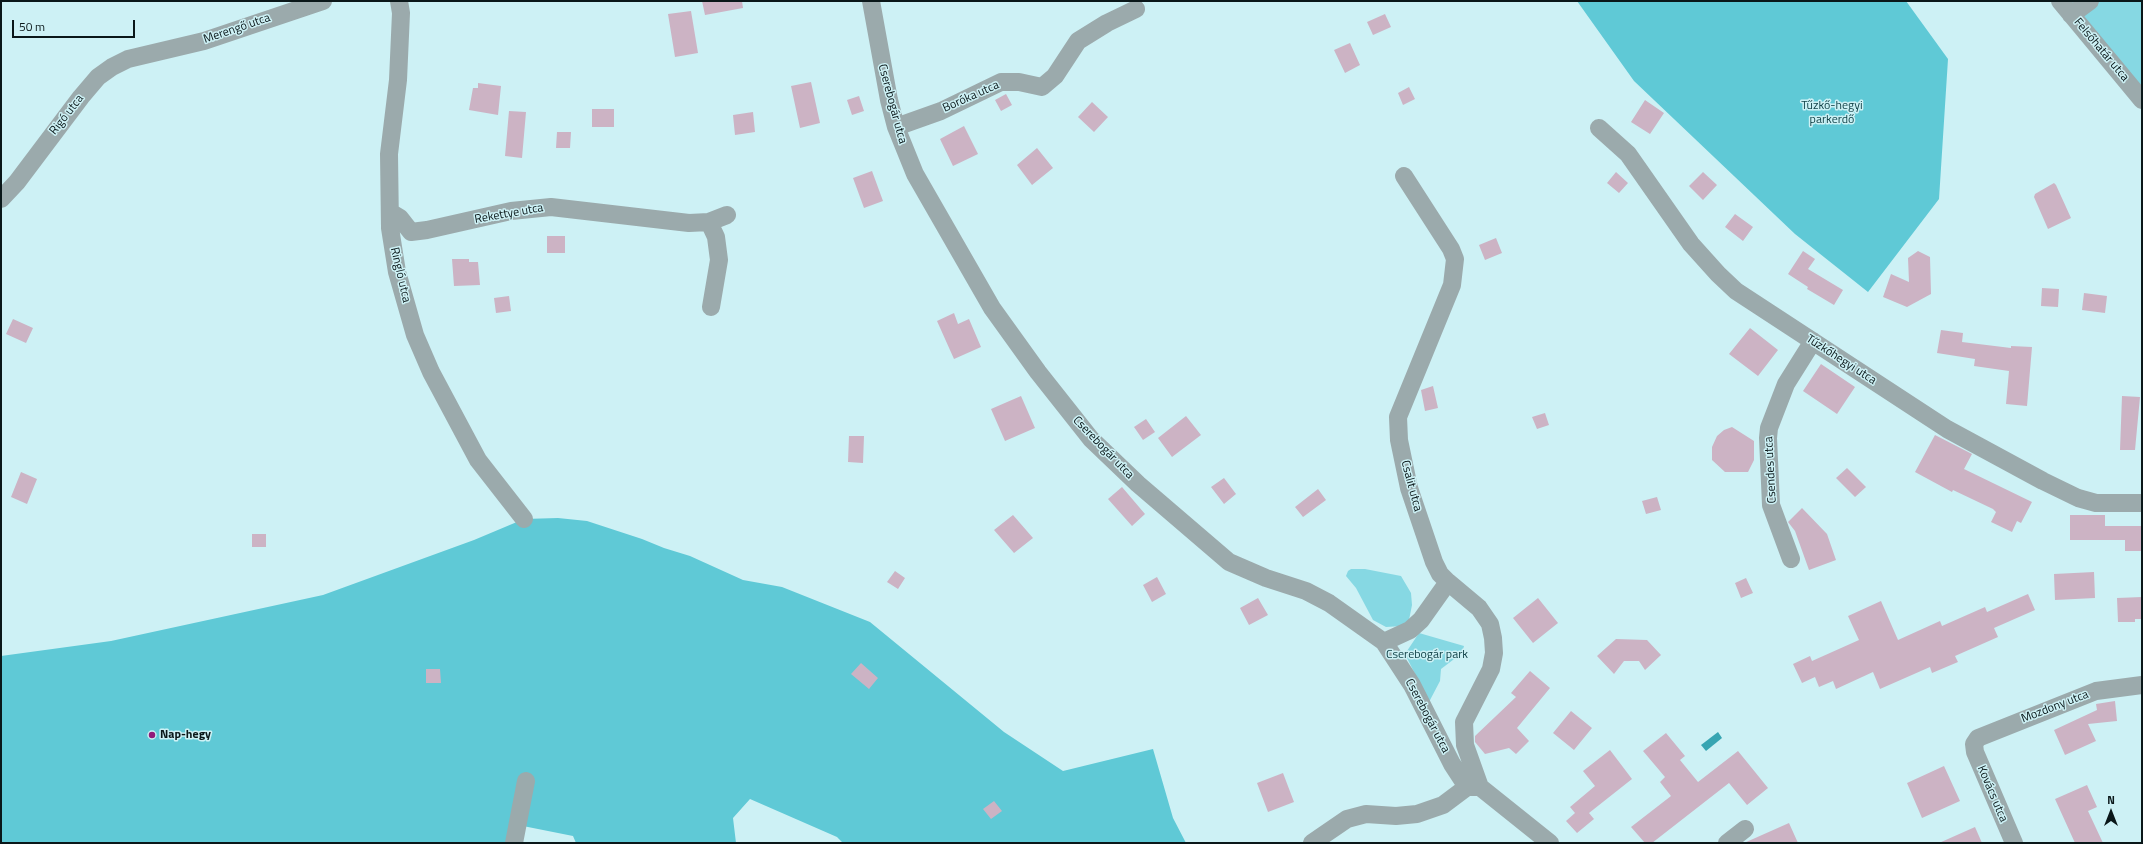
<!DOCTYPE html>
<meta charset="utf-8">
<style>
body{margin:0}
#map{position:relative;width:2143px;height:844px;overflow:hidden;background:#cdf1f5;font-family:"Titillium Web",sans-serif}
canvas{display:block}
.frame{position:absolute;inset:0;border:2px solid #0a1719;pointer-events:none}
.north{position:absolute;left:2091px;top:792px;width:40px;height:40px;-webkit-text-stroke:3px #cdf1f5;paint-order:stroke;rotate:0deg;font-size:11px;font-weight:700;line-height:16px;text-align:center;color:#0a1719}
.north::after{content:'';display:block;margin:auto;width:14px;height:18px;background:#0a1719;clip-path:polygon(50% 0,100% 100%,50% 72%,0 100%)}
.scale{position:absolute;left:12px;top:20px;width:123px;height:18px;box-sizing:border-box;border:2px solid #0a1719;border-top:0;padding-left:5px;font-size:12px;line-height:14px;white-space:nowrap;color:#0a1719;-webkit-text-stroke:3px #cdf1f5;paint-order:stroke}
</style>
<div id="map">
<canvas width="2143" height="844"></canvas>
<div class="frame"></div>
<div class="north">N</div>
<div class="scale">50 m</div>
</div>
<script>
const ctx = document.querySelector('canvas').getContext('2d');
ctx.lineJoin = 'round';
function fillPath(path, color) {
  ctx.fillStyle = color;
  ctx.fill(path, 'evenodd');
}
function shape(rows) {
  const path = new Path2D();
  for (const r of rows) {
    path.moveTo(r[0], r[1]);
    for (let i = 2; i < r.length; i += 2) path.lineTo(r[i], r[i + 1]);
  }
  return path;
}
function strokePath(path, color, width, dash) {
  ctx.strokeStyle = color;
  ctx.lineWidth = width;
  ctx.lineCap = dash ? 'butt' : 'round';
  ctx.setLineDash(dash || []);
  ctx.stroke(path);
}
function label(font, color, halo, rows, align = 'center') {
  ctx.font = font + ' "Titillium Web",sans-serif';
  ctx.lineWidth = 3;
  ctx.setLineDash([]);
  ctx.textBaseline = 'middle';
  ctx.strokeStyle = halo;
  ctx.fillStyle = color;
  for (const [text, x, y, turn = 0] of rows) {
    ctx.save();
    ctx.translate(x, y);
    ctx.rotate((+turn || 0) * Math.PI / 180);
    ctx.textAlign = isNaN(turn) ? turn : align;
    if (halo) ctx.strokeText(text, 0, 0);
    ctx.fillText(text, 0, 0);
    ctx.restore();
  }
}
const green = shape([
 [2061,1,2142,1,2142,101],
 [1351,569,1365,569,1401,576,1411,593,1412,605,1409,620,1402,626,1386,627,1373,620,1356,588,1346,576,1348,571],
 [1419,633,1464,646,1462,653,1441,669,1440,681,1429,702,1405,654]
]);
const forest = shape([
 [1577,1,1906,1,1948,59,1939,199,1868,292,1795,234,1634,81],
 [558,518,587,521,642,539,664,548,690,556,743,580,782,587,870,622,1004,732,1063,771,1153,749,1173,818,1186,843,843,843,837,837,750,799,733,818,736,843,576,843,573,836,513,824,509,843,1,843,1,656,111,641,323,595,474,540,524,519]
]);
const water = shape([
 [1718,732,1722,738,1706,751,1701,745]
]);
const building = shape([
 [702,1,742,1,743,8,705,15],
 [691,11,698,53,675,57,668,14],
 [1385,14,1391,27,1373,35,1367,22],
 [1350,43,1360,65,1345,73,1334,50],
 [811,82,820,123,800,128,791,86],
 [478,83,501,86,498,115,469,110,473,88,478,88],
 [1409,87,1415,99,1403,105,1398,93],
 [1006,94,1012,105,1001,111,995,100],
 [859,96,864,111,852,115,847,100],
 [1645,100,1664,113,1650,134,1631,122],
 [1092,102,1108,117,1094,132,1078,117],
 [592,109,614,109,614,127,592,127],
 [509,111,526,112,522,158,505,156],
 [753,112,755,132,735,135,733,115],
 [964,126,978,154,953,166,940,139],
 [557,132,571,132,570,148,556,148],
 [1037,148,1053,168,1032,185,1017,165],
 [872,171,883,201,864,208,853,178],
 [1616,172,1628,183,1619,193,1607,183],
 [1703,172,1717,185,1703,200,1689,186],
 [2054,183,2056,185,2071,218,2048,229,2034,197,2035,194],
 [1735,214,1753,227,1743,241,1725,227],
 [547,236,565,236,565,253,547,253],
 [1496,238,1502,253,1485,260,1479,245],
 [1803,251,1815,259,1808,269,1843,290,1834,305,1807,289,1808,287,1788,274],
 [1918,251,1930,257,1931,294,1907,307,1883,297,1891,274,1909,282,1908,258],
 [452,259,469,259,469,262,478,262,480,285,454,286],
 [2042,288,2059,289,2058,307,2041,306],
 [2084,293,2107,296,2105,313,2082,310],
 [509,296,511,311,496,313,494,298],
 [954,313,958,324,969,319,981,347,954,359,937,321],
 [13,319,33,328,26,343,6,334],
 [1750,328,1778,350,1758,376,1729,354],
 [1941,330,1963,333,1962,342,2011,348,2011,346,2032,347,2027,406,2006,404,2009,371,1974,366,1975,359,1937,353],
 [1821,364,1855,387,1837,414,1803,391],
 [1433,386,1438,408,1425,411,1421,390],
 [1021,396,1035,428,1005,441,991,409],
 [2122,396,2140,397,2135,450,2120,450],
 [1545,413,1549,425,1537,429,1532,417],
 [1186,416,1201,435,1172,457,1158,438],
 [1146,419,1155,432,1143,440,1134,427],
 [1732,427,1754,441,1754,460,1748,472,1725,472,1712,460,1712,447,1717,436,1724,430],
 [1935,435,1972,454,1964,469,2032,502,2021,523,2017,521,2012,532,1991,522,1996,512,1993,509,1953,490,1952,492,1915,472],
 [849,436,864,436,863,463,848,462],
 [1847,468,1866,487,1855,497,1836,478],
 [21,472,37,479,27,504,11,497],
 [1224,478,1236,494,1224,504,1211,487],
 [1122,487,1145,514,1132,526,1108,499],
 [1318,489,1326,500,1303,517,1295,507],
 [1657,497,1661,510,1646,514,1642,501],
 [1802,508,1827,534,1836,560,1809,570,1795,531,1788,522],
 [1013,515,1033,538,1014,553,994,530],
 [2070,515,2105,515,2105,526,2142,526,2142,551,2125,551,2125,540,2070,540],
 [252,534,266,534,266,547,252,547],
 [895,571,905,578,898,589,887,582],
 [2094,572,2095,598,2055,600,2054,574],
 [1157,577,1166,594,1152,602,1143,585],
 [1746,578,1753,593,1741,598,1735,583],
 [2028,594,2035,610,1994,628,1998,637,1955,656,1958,662,1932,673,1930,667,1880,689,1873,672,1836,689,1833,681,1819,687,1815,677,1802,683,1793,664,1810,656,1812,661,1859,640,1848,616,1881,601,1898,640,1940,621,1942,626,1985,607,1987,612],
 [2142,597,2142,619,2135,619,2135,622,2118,622,2117,598],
 [1258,598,1268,615,1249,625,1240,608],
 [1538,598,1558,623,1533,643,1513,618],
 [1616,639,1647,640,1661,655,1645,670,1639,661,1624,661,1614,674,1597,656],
 [861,663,878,678,869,689,851,674],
 [426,669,440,669,441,683,426,683],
 [1530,671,1550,688,1517,728,1529,741,1516,754,1509,748,1485,754,1475,742,1475,736,1516,697,1511,693],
 [2115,701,2117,721,2088,724,2096,741,2065,755,2054,730,2097,710,2096,704],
 [1571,711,1592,728,1574,750,1553,733],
 [1666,733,1685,756,1680,760,1698,782,1738,751,1768,788,1747,805,1729,783,1652,843,1645,843,1631,827,1671,796,1660,782,1665,777,1643,751],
 [1610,750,1632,779,1589,813,1594,819,1577,833,1566,821,1575,813,1570,807,1595,786,1583,771],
 [1944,766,1960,801,1922,818,1907,783],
 [1283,773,1294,802,1268,812,1257,783],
 [2087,785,2097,807,2088,811,2103,843,2075,843,2055,799],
 [994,801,1002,811,991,819,983,809],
 [1789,823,1798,843,1744,843],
 [1975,827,1982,843,1939,843]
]);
const minor = shape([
 [399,1,401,13,398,80,389,154,390,228,397,272,415,335,431,372,478,460,524,519],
 [871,1,889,100,896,127,915,174,992,308,1038,372,1091,439,1138,484,1229,562,1266,578,1306,591,1329,603,1384,642,1412,685,1452,764,1467,787],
 [2060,1,2142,100],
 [2071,15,2090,1],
 [896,127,941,111,1001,82,1019,82,1042,87,1055,76,1078,41,1107,23,1136,9],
 [1599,128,1628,154,1691,244,1718,274,1736,291,1947,429,2043,481,2078,498,2096,503,2142,503],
 [1404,176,1451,249,1455,259,1452,285,1398,417,1399,440,1409,488,1434,562,1440,574,1448,582,1479,608,1490,624,1493,638,1494,653,1491,669,1464,722,1465,745,1480,787],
 [1,199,17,182,81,97,98,77,112,67,128,59,204,41,323,1],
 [390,212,400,218,411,232,427,230,511,211,551,207,689,223,709,222,727,215],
 [709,222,716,237,719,260,711,307],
 [1791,559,1771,505,1768,438,1769,428,1786,384,1813,341],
 [1384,642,1410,630,1421,620,1448,582],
 [514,843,526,781],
 [1312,843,1347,819,1366,814,1396,816,1417,814,1443,805,1467,787,1480,787,1550,843],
 [1727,843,1745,829],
 [2014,843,1975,752,1974,744,1978,738,2096,691,2142,685]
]);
const markers = [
 [152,735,4,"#911b79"]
];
const streetNames = [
 ["Merengő utca",237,29,-19],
 ["Felsőhatár utca",2101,50,50],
 ["Boróka utca",971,97,-24],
 ["Cserebogár utca",892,104,75],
 ["Rigó utca",67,115,-52],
 ["Rekettye utca",509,214,-10],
 ["Ringló utca",400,275,77],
 ["Tűzkőhegyi utca",1841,360,33],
 ["Cserebogár utca",1103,448,46],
 ["Csendes utca",1771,470,-93],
 ["Csalit utca",1411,486,75],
 ["Mozdony utca",2055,707,-21],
 ["Cserebogár utca",1427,716,62],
 ["Kovács utca",1992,794,67]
];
const parkNames = [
 ["Tűzkő-hegyi",1832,106],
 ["parkerdő",1832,120],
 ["Cserebogár park",1427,655]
];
const poiNames = [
 ["Nap-hegy",160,735]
];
fillPath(green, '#86d8e3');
fillPath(forest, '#5fc9d6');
fillPath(water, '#37a5b2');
fillPath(building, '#ccb3c4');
strokePath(minor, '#9baaac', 18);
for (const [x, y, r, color] of markers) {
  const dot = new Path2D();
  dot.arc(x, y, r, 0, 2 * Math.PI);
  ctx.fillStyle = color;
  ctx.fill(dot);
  strokePath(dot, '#cdf1f5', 1.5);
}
label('12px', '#0a1719', '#cdf1f5', streetNames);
label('12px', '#124349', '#cdf1f5', parkNames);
label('bold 12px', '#0a1719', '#cdf1f5', poiNames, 'left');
</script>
